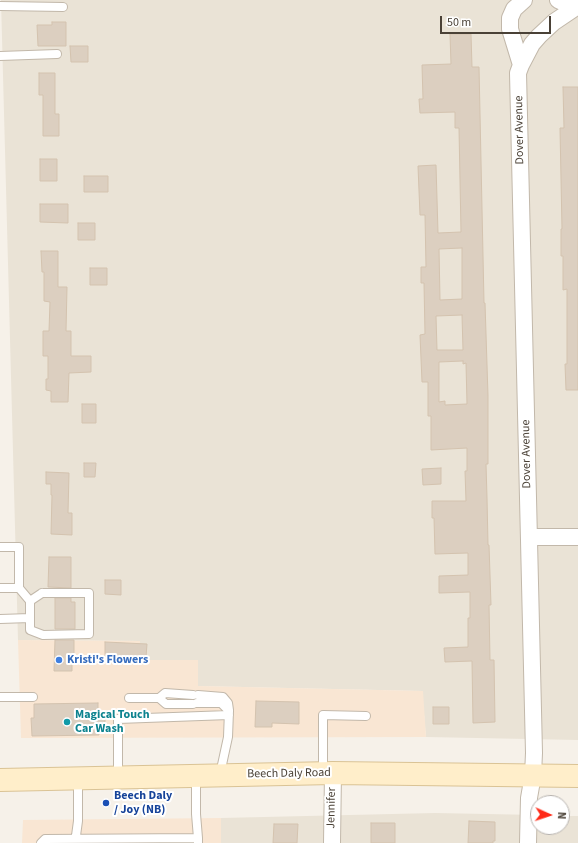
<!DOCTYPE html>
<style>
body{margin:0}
#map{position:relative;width:578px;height:843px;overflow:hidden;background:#f6f1e9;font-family:"Source Sans 3",sans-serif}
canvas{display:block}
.north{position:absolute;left:530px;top:795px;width:40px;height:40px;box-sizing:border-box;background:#fff;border:1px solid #b7b3af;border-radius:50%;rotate:93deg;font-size:11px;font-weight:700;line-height:16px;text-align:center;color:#4a4136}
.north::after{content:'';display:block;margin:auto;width:14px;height:18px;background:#ff2a17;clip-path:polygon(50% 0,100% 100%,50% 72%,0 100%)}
.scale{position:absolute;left:440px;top:16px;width:111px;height:18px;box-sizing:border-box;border:2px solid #4a4136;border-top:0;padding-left:5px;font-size:12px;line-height:14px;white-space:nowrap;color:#4a4136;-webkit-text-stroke:3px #fff;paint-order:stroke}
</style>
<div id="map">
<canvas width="578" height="843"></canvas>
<div class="north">N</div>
<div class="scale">50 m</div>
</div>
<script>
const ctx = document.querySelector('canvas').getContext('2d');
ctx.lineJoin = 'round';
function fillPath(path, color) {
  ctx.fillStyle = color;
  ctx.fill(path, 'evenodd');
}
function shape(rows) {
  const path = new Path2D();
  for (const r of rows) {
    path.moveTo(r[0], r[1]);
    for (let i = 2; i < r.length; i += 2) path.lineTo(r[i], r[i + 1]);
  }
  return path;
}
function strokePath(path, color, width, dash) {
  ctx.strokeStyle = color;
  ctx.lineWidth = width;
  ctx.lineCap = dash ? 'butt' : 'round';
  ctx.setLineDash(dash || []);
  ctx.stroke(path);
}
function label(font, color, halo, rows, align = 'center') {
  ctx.font = font + ' "Source Sans 3",sans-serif';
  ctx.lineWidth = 4;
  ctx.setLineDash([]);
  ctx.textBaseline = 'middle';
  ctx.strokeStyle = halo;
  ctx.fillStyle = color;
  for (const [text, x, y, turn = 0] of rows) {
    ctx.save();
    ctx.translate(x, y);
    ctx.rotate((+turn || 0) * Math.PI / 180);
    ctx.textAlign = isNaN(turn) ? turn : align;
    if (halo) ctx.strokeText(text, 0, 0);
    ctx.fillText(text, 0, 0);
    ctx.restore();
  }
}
const residential = shape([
 [1,0,578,0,578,740,426,737,422,691,198,686,140,660,140,641,18,640],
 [435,813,538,815,538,827,562,827,562,816,578,816,578,843,221,843,221,818]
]);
const commercial = shape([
 [18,640,140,641,141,660,198,660,198,686,423,691,426,737,21,738],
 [221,818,221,843,22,843,23,820]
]);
const building = shape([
 [52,22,66,22,66,46,38,46,37,25,52,25,52,22],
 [450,34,471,34,472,67,479,67,484,303,485,303,488,396,488,464,486,464,487,498,488,545,489,545,491,605,489,605,490,660,494,660,495,722,473,723,472,661,445,662,444,648,468,647,468,618,470,618,470,592,439,593,439,576,468,575,468,553,435,554,434,518,432,518,432,501,466,501,465,471,467,471,467,448,431,450,431,416,428,416,428,382,422,382,420,335,425,334,424,283,421,283,421,267,426,267,425,215,420,215,418,166,436,165,438,233,461,232,459,128,455,128,455,112,420,113,419,99,423,99,422,65,451,64,450,34],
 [462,248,462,299,440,300,439,249,462,248],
 [462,315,463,350,437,350,436,316,462,315],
 [463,361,463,364,466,363,467,404,445,405,445,401,439,402,439,362,463,361],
 [70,46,88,46,88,62,71,62,70,46],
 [39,73,55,73,55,114,59,114,59,136,43,136,43,95,39,95,39,73],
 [563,87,578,87,578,390,566,390,565,364,567,364,567,289,563,290,563,256,561,256,561,229,562,229,560,128,564,128,563,87],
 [40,159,57,159,57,181,40,181,40,159],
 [84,176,108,176,108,192,84,192,84,176],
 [40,204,68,204,68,223,40,222,40,204],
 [78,223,95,223,95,240,78,240,78,223],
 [41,251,58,251,58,287,67,287,66,331,71,331,71,356,91,356,91,372,69,373,68,402,51,402,51,391,46,390,46,379,48,379,48,356,43,356,43,331,49,331,50,302,44,301,44,272,42,272,41,251],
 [90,268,107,268,107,285,90,285,90,268],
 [82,404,96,404,96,423,82,423,82,404],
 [84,463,96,463,95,477,84,477,84,463],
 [441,468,441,484,423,485,422,469,441,468],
 [46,472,69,473,68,513,72,513,72,535,51,534,52,495,51,495,51,484,46,484,46,472],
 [49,557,71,557,71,588,48,587,49,557],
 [105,580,121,580,121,595,105,594,105,580],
 [55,598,71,598,71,602,75,602,75,629,55,629,55,598],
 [55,640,74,640,74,664,72,664,72,671,54,671,55,640],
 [105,642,147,644,146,657,105,656,105,642],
 [256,701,299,702,299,724,272,723,272,727,255,727,256,701],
 [98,703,98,714,105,714,105,726,99,726,99,735,32,736,31,718,34,718,34,704,98,703],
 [433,707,449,707,449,724,433,724,433,707],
 [469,821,495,822,495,841,493,841,493,843,468,843,469,821],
 [371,823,395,823,395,843,371,843,371,823],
 [274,824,298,824,297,843,273,843,274,824]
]);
const lane = shape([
 [0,6,63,7],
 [0,56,57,54],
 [0,547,19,547,19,588,30,601],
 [0,588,19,588],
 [42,593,89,593,89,634,43,635,30,630,30,601,42,593],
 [0,619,30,618],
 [198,695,223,697,228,703,229,710],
 [0,697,33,697],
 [129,698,159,698,166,704,193,704],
 [159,698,165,693,193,695],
 [197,703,221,703,229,711,228,737,220,774],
 [323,772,323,715,366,716],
 [118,777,118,719,229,715],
 [196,777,196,814,198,838],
 [41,843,45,839,198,838,198,843],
 [75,843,78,821,78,779]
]);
const street = shape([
 [558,0,575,8],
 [521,65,510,29,510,18,514,9,524,0],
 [529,537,578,537],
 [332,843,333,773],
 [528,843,529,798,533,775,534,753,518,73,521,65,532,44,539,36,554,22,575,8,578,7]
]);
const secondary = shape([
 [0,780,333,773,578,776]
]);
const markers = [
 [59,660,4,"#3f7fe0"],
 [67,722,4,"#0f9aa8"],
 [106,803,4,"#1a4fb4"]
];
const streetNames = [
 ["Dover Avenue",520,130,-91],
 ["Dover Avenue",527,454,-91],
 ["Beech Daly Road",289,774,-1],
 ["Jennifer",332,808,-89]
];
const shopNames = [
 ["Kristi's Flowers",67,660]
];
const cultureNames = [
 ["Magical Touch",75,715],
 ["Car Wash",75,729]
];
const transitNames = [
 ["Beech Daly",114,796],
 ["/ Joy (NB)",114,810]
];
fillPath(residential, '#eae3d6');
fillPath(commercial, '#f9e6d3');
fillPath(building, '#dccfc0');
strokePath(building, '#d4c3af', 1);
strokePath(lane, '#c2b8aa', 10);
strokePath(street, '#c2b8aa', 18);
strokePath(secondary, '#dac395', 24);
strokePath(lane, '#fff', 8);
strokePath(street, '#fff', 16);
strokePath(secondary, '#ffeeca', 22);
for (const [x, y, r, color] of markers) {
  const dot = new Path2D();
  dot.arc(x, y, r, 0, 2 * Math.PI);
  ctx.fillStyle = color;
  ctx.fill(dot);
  strokePath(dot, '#fff', 1.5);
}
label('12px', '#4a4136', '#fff', streetNames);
label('bold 12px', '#366cbe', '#fff', shopNames, 'left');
label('bold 12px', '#0d838f', '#fff', cultureNames, 'left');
label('bold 12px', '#164399', '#fff', transitNames, 'left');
</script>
